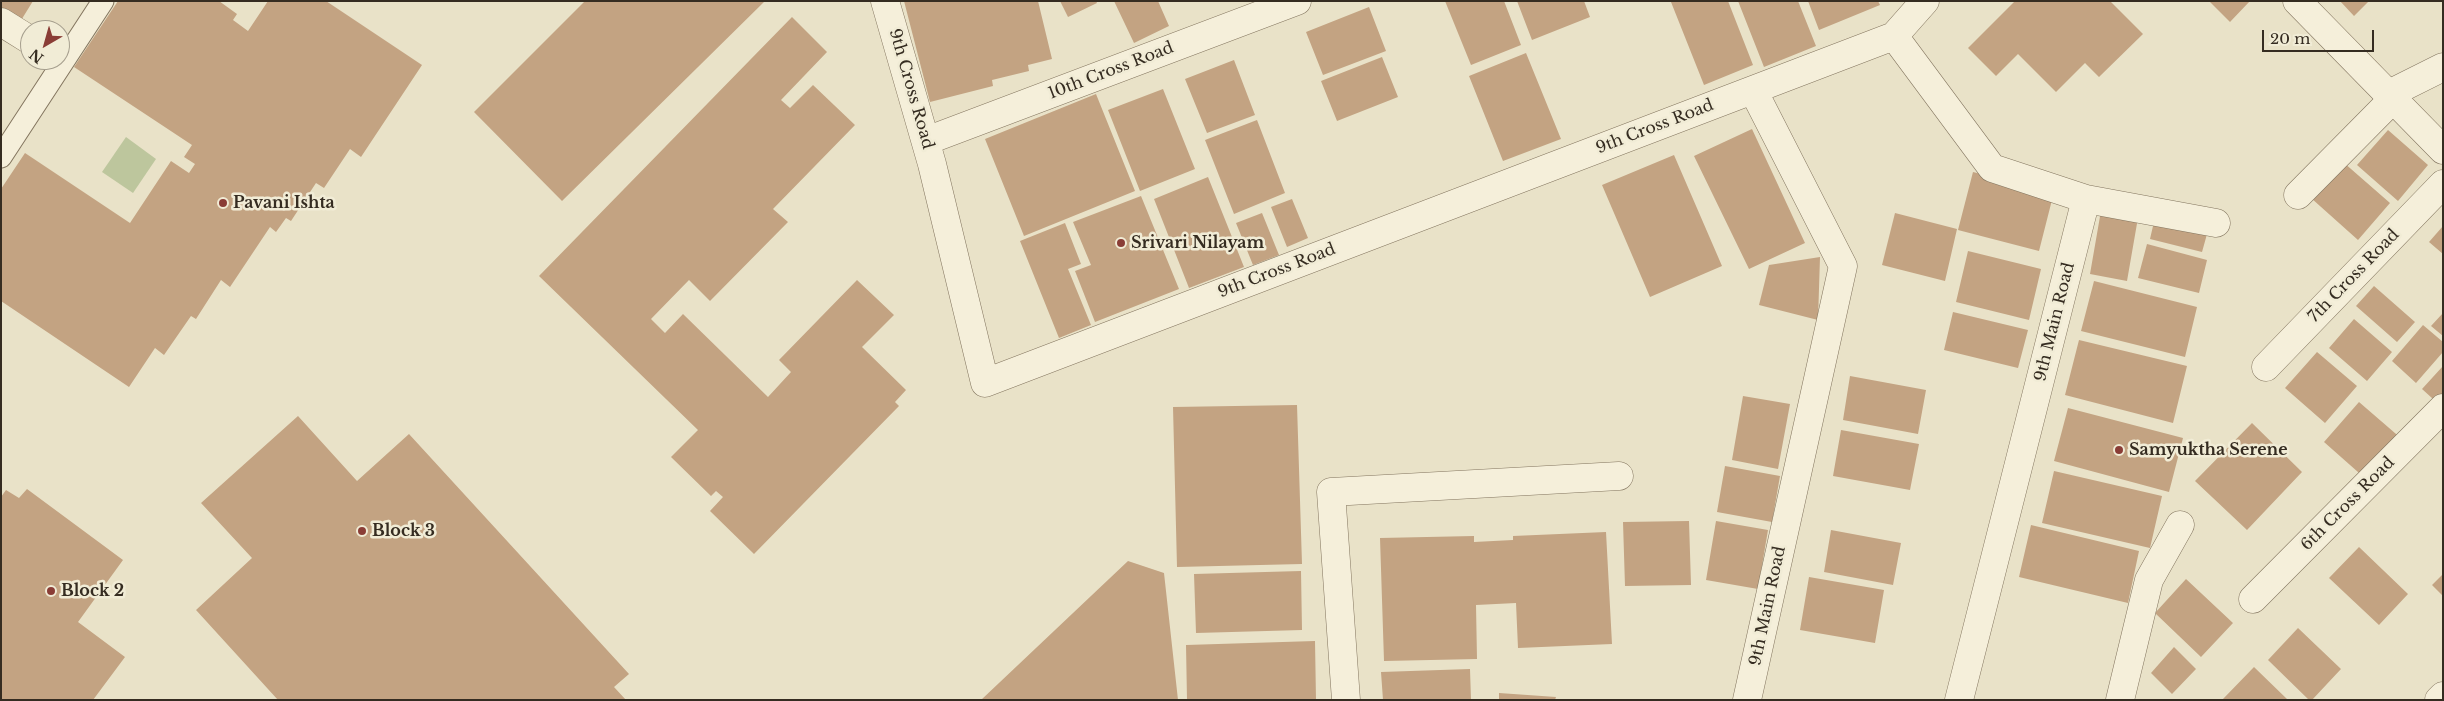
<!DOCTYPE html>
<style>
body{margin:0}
#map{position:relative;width:2444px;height:701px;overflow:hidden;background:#e9e2c8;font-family:"Libre Baskerville",serif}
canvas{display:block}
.frame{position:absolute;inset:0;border:2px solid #352c21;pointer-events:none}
.north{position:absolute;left:20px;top:20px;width:50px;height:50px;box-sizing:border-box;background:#f1ecd6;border:1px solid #a69f8e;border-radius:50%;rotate:218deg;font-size:14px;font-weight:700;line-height:20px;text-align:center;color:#352c21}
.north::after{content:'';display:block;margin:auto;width:18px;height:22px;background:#8a3d36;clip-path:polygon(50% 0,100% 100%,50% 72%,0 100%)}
.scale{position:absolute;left:2262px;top:30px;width:112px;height:22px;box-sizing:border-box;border:2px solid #352c21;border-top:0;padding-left:6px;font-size:15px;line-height:18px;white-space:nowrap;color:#352c21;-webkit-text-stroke:4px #f1ecd6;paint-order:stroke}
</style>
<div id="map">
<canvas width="2444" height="701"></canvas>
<div class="frame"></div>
<div class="north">N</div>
<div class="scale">20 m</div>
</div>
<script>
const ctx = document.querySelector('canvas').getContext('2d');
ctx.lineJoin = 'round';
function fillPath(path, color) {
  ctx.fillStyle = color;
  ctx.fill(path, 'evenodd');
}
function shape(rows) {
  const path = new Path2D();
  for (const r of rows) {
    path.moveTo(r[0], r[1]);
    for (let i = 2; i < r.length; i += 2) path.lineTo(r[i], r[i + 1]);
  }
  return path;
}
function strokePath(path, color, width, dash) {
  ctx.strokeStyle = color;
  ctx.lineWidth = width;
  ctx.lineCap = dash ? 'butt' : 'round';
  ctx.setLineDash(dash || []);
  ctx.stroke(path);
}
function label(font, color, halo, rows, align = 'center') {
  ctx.font = font + ' "Libre Baskerville",serif';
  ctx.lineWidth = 5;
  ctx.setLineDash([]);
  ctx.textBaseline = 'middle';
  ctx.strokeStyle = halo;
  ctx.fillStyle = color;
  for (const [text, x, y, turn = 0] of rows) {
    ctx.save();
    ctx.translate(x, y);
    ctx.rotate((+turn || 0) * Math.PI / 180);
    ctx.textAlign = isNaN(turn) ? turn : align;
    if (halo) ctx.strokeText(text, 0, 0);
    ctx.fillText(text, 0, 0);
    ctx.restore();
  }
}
const green = shape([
 [126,137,156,159,133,193,102,172]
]);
const building = shape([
 [1,1,33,1,20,22,1,10],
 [118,1,219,1,237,14,233,20,248,31,268,1,326,1,422,65,361,157,350,149,324,188,316,183,291,221,286,218,276,232,270,227,230,287,221,280,196,319,191,316,164,355,155,348,129,387,1,301,1,189,25,153,130,223,171,161,189,173,195,164,184,157,192,145,74,67],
 [585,1,765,1,562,201,474,112],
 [904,1,1038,1,1052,59,1028,65,1029,71,992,80,993,86,930,102],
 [1060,1,1096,1,1097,3,1068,17],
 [1114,1,1158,1,1169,26,1134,43],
 [1445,1,1504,1,1521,45,1471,65],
 [1517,1,1584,1,1590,17,1532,40],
 [1728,1,1753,65,1704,85,1671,2],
 [1738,1,1798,1,1816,46,1764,67],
 [1808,1,1878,1,1880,5,1819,30],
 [2015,1,2110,1,2143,34,2099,77,2085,63,2056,92,2018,54,1996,76,1968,48],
 [2209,1,2250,1,2230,22],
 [2340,1,2369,1,2354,16],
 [1369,7,1386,51,1323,75,1306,32],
 [792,17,827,52,781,100,790,108,813,85,855,125,773,209,788,222,710,301,689,280,651,319,665,333,683,314,768,397,791,372,779,360,857,280,894,315,862,347,906,390,895,402,899,406,754,554,710,511,723,497,716,491,711,496,671,457,698,430,539,276],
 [1526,53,1561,139,1503,161,1469,76],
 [1382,57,1398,97,1337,121,1321,81],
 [1234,60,1255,115,1207,133,1185,79],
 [1163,89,1195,169,1140,191,1108,110],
 [1096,94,1135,191,1024,236,985,139],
 [1257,120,1285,193,1234,214,1205,140],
 [1752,129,1805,243,1749,269,1694,156],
 [2388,130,2428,165,2398,201,2357,165],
 [1674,155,1722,266,1650,297,1602,185],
 [2343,162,2390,203,2358,240,2311,198],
 [1973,172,2054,192,2039,251,1958,230],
 [1208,177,1244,267,1189,288,1154,199],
 [1141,196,1179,289,1095,322,1075,271,1091,265,1073,222],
 [1292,199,1308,238,1287,247,1271,207],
 [2102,205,2139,212,2127,281,2090,274],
 [1262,213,1279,255,1253,265,1236,223],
 [1895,213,1957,229,1945,281,1882,265],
 [2156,213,2209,227,2202,252,2150,239],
 [1065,223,1081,264,1068,269,1091,325,1059,338,1020,241],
 [2443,226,2443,254,2429,242],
 [2147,244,2207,260,2199,293,2138,278],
 [1968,251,2041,269,2029,320,1956,302],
 [1820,257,1818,320,1759,305,1769,265],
 [2094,281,2197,307,2185,357,2081,331],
 [2374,286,2415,322,2397,342,2356,306],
 [1953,312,2028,330,2018,368,1944,350],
 [2443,313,2443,336,2431,326],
 [2354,319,2392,352,2367,381,2329,348],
 [2423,325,2443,342,2443,352,2416,383,2392,361],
 [2079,340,2187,366,2173,423,2065,395],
 [2317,352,2357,386,2325,423,2285,388],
 [2443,366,2443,408,2422,389],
 [1850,376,1926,390,1918,434,1843,420],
 [1743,396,1790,404,1778,469,1732,460],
 [2359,402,2403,440,2367,480,2324,442],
 [1297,405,1302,564,1177,567,1173,407],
 [2068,408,2183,438,2169,492,2054,461],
 [298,416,357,481,409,434,629,674,614,687,626,700,278,700,196,610,252,558,201,503],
 [2252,423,2302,472,2247,530,2195,481],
 [1841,430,1919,444,1910,490,1833,476],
 [1725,466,1780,476,1772,522,1717,512],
 [2054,471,2162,496,2150,548,2042,523],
 [27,489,123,560,78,622,125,657,93,700,1,700,1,497,6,490,19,498],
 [1689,521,1691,585,1625,586,1623,522],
 [1716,521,1768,530,1758,589,1706,580],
 [2031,525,2139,551,2128,603,2019,577],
 [1831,530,1901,543,1893,585,1824,572],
 [1606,532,1612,644,1518,648,1516,603,1476,605,1477,659,1384,661,1380,538,1474,536,1474,542,1513,540,1513,536],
 [2359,547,2408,594,2379,625,2329,578],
 [1128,561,1164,573,1178,700,981,700],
 [1301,571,1302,630,1196,633,1194,574],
 [2443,574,2443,596,2432,585],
 [1809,577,1884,590,1875,643,1800,630],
 [2186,579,2233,623,2201,657,2155,613],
 [2298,628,2341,669,2312,700,2309,700,2268,660],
 [1315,641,1316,700,1187,700,1186,645],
 [2174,647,2196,669,2172,694,2151,673],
 [2254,667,2288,700,2222,700],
 [1470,669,1471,700,1383,700,1381,672],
 [1499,693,1556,697,1555,700,1499,700]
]);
const service = shape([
 [1,157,103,1]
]);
const minor = shape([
 [885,1,932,164,985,383,1894,36,1925,1],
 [1,22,30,40],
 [1894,36,1992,168,2086,199,1959,700],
 [2387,95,2443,67],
 [926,141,1297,1],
 [2298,195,2392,100],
 [2086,199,2216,223],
 [2266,367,2443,184],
 [2253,599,2443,408],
 [1346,700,1331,492,1619,476],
 [1747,700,1843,266,1753,90],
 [2120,700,2149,580,2180,525],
 [2439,700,2443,696]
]);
const tertiary = shape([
 [2297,1,2443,150]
]);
const markers = [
 [223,203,5,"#8a3d36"],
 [1121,243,5,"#8a3d36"],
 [2119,450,5,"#8a3d36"],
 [362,531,5,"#8a3d36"],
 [51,591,5,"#8a3d36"]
];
const streetNames = [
 ["10th Cross Road",1111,71,-21],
 ["9th Cross Road",911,89,74],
 ["9th Cross Road",1655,127,-21],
 ["9th Cross Road",1277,271,-21],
 ["7th Cross Road",2354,276,-46],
 ["9th Main Road",2055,322,-76],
 ["6th Cross Road",2348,504,-45],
 ["9th Main Road",1768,606,-78]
];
const poiNames = [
 ["Pavani Ishta",233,203],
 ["Srivari Nilayam",1131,243],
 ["Samyuktha Serene",2129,450],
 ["Block 3",372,531],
 ["Block 2",61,591]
];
fillPath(green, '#bdc69d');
fillPath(building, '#c3a382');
strokePath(service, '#83755f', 23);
strokePath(minor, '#83755f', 29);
strokePath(tertiary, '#83755f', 29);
strokePath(service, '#f5efda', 21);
strokePath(minor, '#f5efda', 28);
strokePath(tertiary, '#f5efda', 28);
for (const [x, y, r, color] of markers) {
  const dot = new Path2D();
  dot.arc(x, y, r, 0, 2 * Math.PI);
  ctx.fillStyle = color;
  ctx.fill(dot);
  strokePath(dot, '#f1ecd6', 2);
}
label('16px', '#352c21', '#f1ecd6', streetNames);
label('bold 16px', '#352c21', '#f1ecd6', poiNames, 'left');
</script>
